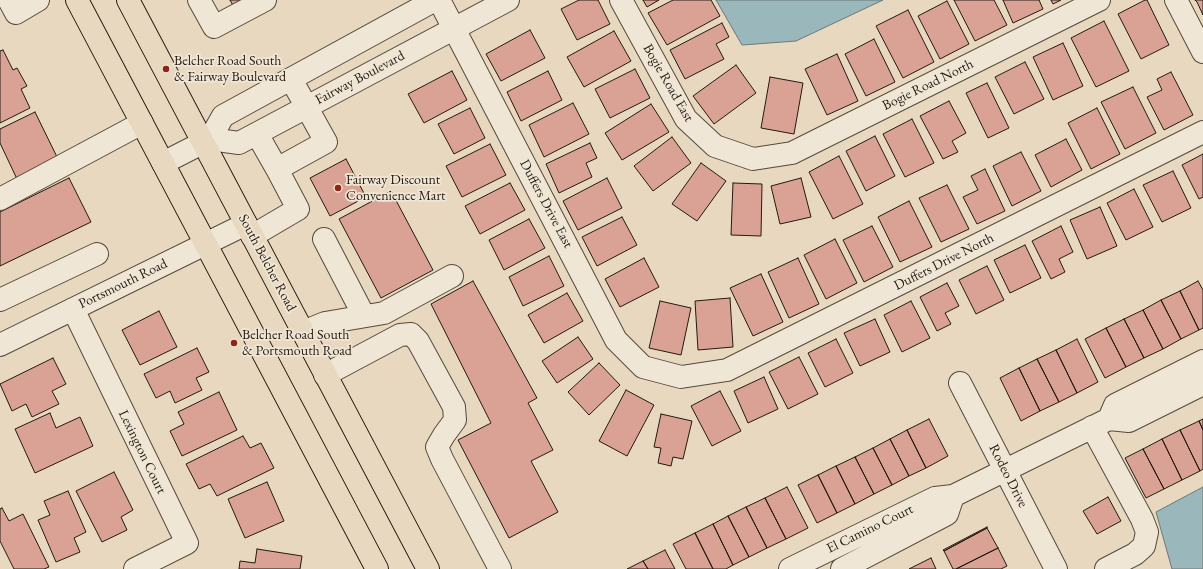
<!DOCTYPE html>
<style>
body{margin:0}
canvas{display:block;background:#e8d8bf}
</style>
<canvas width="1203" height="569"></canvas>
<script>
const ctx = document.querySelector('canvas').getContext('2d');
ctx.lineJoin = 'round';
function fillPath(path, color) {
  ctx.fillStyle = color;
  ctx.fill(path, 'evenodd');
}
function shape(rows) {
  const path = new Path2D();
  for (const r of rows) {
    path.moveTo(r[0], r[1]);
    for (let i = 2; i < r.length; i += 2) path.lineTo(r[i], r[i + 1]);
  }
  return path;
}
function strokePath(path, color, width, dash) {
  ctx.strokeStyle = color;
  ctx.lineWidth = width;
  ctx.lineCap = dash ? 'butt' : 'round';
  ctx.setLineDash(dash || []);
  ctx.stroke(path);
}
function label(font, color, halo, rows, align = 'center') {
  ctx.font = font + ' "EB Garamond",serif';
  ctx.lineWidth = 3.5;
  ctx.setLineDash([]);
  ctx.textBaseline = 'middle';
  ctx.strokeStyle = halo;
  ctx.fillStyle = color;
  for (const [text, x, y, turn = 0] of rows) {
    ctx.save();
    ctx.translate(x, y);
    ctx.rotate((+turn || 0) * Math.PI / 180);
    ctx.textAlign = isNaN(turn) ? turn : align;
    if (halo) ctx.strokeText(text, 0, 0);
    ctx.fillText(text, 0, 0);
    ctx.restore();
  }
}
const water = shape([
 [716,0,883,0,796,41,742,45,716,0],
 [1203,487,1203,569,1172,569,1156,512,1203,487]
]);
const building = shape([
 [230,0,251,0,235,9,230,0],
 [579,0,598,0,610,24,577,40,561,9,579,0],
 [643,0,659,0,647,7,643,0],
 [673,0,711,0,720,16,667,45,648,13,673,0],
 [954,0,994,0,1007,25,975,41,954,0],
 [1003,0,1039,0,1043,9,1013,23,1003,0],
 [1051,0,1061,0,1053,4,1051,0],
 [1145,0,1147,0,1169,45,1141,59,1118,14,1145,0],
 [1195,0,1203,0,1203,15,1197,2,1195,0],
 [947,1,969,44,940,59,918,16,947,1],
 [908,10,934,62,903,78,876,26,908,10],
 [1104,21,1129,71,1096,87,1071,38,1104,21],
 [722,23,729,37,716,44,724,59,685,79,670,50,722,23],
 [530,30,545,58,501,81,486,54,530,30],
 [614,31,631,61,584,87,567,57,614,31],
 [874,39,895,82,866,96,845,54,874,39],
 [1063,43,1083,86,1053,100,1033,57,1063,43],
 [3,50,13,70,17,68,27,86,21,89,30,108,0,123,0,51,3,50],
 [837,54,858,101,827,115,805,69,837,54],
 [1025,62,1044,99,1014,114,995,77,1025,62],
 [736,65,756,93,714,124,693,96,736,65],
 [635,69,650,98,610,118,595,89,635,69],
 [452,71,467,100,424,123,408,94,452,71],
 [548,71,562,100,521,121,507,92,548,71],
 [1171,72,1193,115,1164,130,1147,97,1162,90,1157,79,1171,72],
 [770,77,803,83,794,134,761,128,770,77],
 [987,83,1009,128,988,138,966,93,987,83],
 [1133,87,1156,133,1125,149,1101,102,1133,87],
 [949,101,966,133,952,141,958,152,943,159,920,116,949,101],
 [573,103,589,134,544,157,529,125,573,103],
 [651,104,669,132,622,160,605,133,651,104],
 [470,108,485,138,454,154,438,124,470,108],
 [1097,108,1120,154,1091,169,1068,123,1097,108],
 [35,112,58,159,17,179,0,143,0,129,35,112],
 [912,119,934,163,905,177,883,134,912,119],
 [875,136,895,176,866,191,846,151,875,136],
 [672,137,691,163,653,191,634,166,672,137],
 [1066,139,1082,170,1051,187,1035,155,1066,139],
 [590,143,597,158,586,163,592,177,559,193,546,164,590,143],
 [490,144,506,175,462,197,446,166,490,144],
 [1021,152,1041,191,1012,206,993,166,1021,152],
 [1203,154,1203,197,1199,199,1182,165,1203,154],
 [839,156,863,204,833,219,809,172,839,156],
 [346,159,366,197,330,216,310,178,346,159],
 [701,163,726,181,697,221,672,204,701,163],
 [985,169,1005,211,977,224,963,197,978,190,971,176,985,169],
 [1173,171,1191,208,1162,222,1143,185,1173,171],
 [69,178,91,222,0,266,0,212,69,178],
 [607,178,622,208,578,230,563,201,607,178],
 [801,178,811,217,780,224,771,186,801,178],
 [510,183,525,210,480,234,465,206,510,183],
 [733,183,762,184,761,236,731,235,733,183],
 [947,185,969,229,941,242,919,198,947,185],
 [1134,189,1153,227,1126,240,1107,203,1134,189],
 [391,191,433,270,381,298,339,219,391,191],
 [909,201,932,247,900,262,878,217,909,201],
 [1100,207,1117,246,1087,259,1070,220,1100,207],
 [622,217,637,245,597,266,582,237,622,217],
 [529,219,545,248,504,270,489,240,529,219],
 [872,226,893,267,864,282,843,240,872,226],
 [1061,226,1073,252,1059,259,1065,272,1051,279,1032,241,1061,226],
 [835,239,857,283,826,299,804,255,835,239],
 [1025,245,1041,278,1010,293,994,260,1025,245],
 [549,256,564,286,523,306,509,277,549,256],
 [644,258,659,287,620,307,605,279,644,258],
 [798,258,819,304,789,318,768,272,798,258],
 [987,266,1004,300,976,314,959,280,987,266],
 [761,274,783,322,753,336,730,288,761,274],
 [473,281,537,398,528,403,553,450,531,461,558,512,509,538,458,440,491,423,431,304,473,281],
 [1198,281,1203,290,1203,328,1199,330,1180,291,1198,281],
 [947,283,959,306,945,313,951,324,937,331,920,297,947,283],
 [1180,291,1199,330,1181,339,1161,300,1180,291],
 [567,293,583,321,544,343,528,315,567,293],
 [730,298,733,347,698,350,695,301,730,298],
 [1161,300,1181,339,1163,349,1143,310,1161,300],
 [660,301,691,308,681,355,649,348,660,301],
 [911,301,930,338,902,352,884,315,911,301],
 [1143,310,1163,349,1144,358,1124,319,1143,310],
 [159,311,177,347,140,365,122,330,159,311],
 [875,319,890,352,860,366,844,333,875,319],
 [1124,319,1144,358,1126,367,1106,328,1124,319],
 [1106,328,1126,367,1105,378,1085,339,1106,328],
 [578,337,593,359,557,383,542,361,578,337],
 [836,339,853,373,825,387,808,353,836,339],
 [1077,339,1098,382,1077,393,1056,350,1077,339],
 [197,348,209,372,196,378,202,390,175,403,170,391,156,398,144,374,197,348],
 [1056,350,1077,393,1059,402,1037,359,1056,350],
 [799,357,818,394,788,409,769,372,799,357],
 [53,358,66,384,52,391,59,404,32,417,26,404,12,411,0,384,53,358],
 [1037,359,1059,402,1040,411,1019,368,1037,359],
 [599,363,620,385,589,415,568,392,599,363],
 [1019,368,1040,411,1021,421,1000,378,1019,368],
 [764,377,778,409,748,423,734,391,764,377],
 [626,390,654,405,627,456,599,441,626,390],
 [720,391,741,431,712,446,691,406,720,391],
 [219,392,237,430,182,456,170,431,184,424,178,412,219,392],
 [50,413,56,428,80,417,93,446,35,473,15,429,50,413],
 [661,414,692,421,683,459,673,457,671,466,658,463,661,448,654,447,661,414],
 [929,419,948,456,926,468,907,430,929,419],
 [1203,419,1203,430,1199,421,1203,419],
 [1199,421,1203,430,1203,469,1200,471,1180,430,1199,421],
 [907,430,926,468,909,476,890,439,907,430],
 [1180,430,1200,471,1182,480,1162,439,1180,430],
 [243,436,250,448,261,443,274,468,217,496,210,484,199,489,186,464,243,436],
 [890,439,909,476,892,485,873,448,890,439],
 [1162,439,1182,480,1164,489,1143,449,1162,439],
 [873,448,892,485,874,494,855,457,873,448],
 [1143,449,1164,489,1146,498,1125,458,1143,449],
 [855,457,874,494,855,504,836,466,855,457],
 [836,466,855,504,837,513,818,475,836,466],
 [114,472,133,510,121,517,127,530,102,542,76,491,114,472],
 [818,475,837,513,817,523,798,485,818,475],
 [267,482,284,521,245,538,228,499,267,482],
 [787,487,808,528,786,539,765,498,787,487],
 [68,491,86,532,74,538,80,552,56,562,38,520,50,515,44,501,68,491],
 [1108,497,1121,521,1097,534,1083,511,1108,497],
 [765,498,786,539,767,548,746,507,765,498],
 [746,507,767,548,749,557,728,516,746,507],
 [2,508,9,521,23,514,49,567,44,569,14,569,0,541,0,509,2,508],
 [728,516,749,557,733,565,713,524,728,516],
 [713,524,733,565,726,569,713,569,695,533,713,524],
 [987,527,987,528,944,551,943,550,987,527],
 [987,528,998,548,956,569,953,569,944,551,987,528],
 [695,533,713,569,686,569,673,544,695,533],
 [998,548,1007,566,1001,569,956,569,998,548],
 [257,549,302,556,300,569,239,569,240,561,255,563,257,549],
 [665,550,675,569,648,569,643,561,665,550],
 [931,558,936,569,909,569,931,558],
 [643,561,648,569,627,569,643,561]
]);
const minor = shape([
 [9,0,16,13,38,0],
 [199,0,214,27,265,0],
 [439,0,616,340,643,367,681,377,727,370,1203,132],
 [621,0,686,119,715,146,753,159,792,153,1099,0],
 [1176,0,1203,52],
 [257,134,277,169,326,142,291,79],
 [210,139,223,116,435,0],
 [163,163,210,139,239,143,508,0],
 [0,199,142,123],
 [252,236,298,209,277,169],
 [324,239,364,316],
 [0,300,97,254],
 [73,309,187,543,135,569],
 [303,332,325,323,384,313,452,276],
 [0,345,246,224],
 [325,375,400,335,411,334,418,341,454,407,455,420,444,435,437,447,442,459,500,569],
 [960,383,1056,569],
 [1109,419,1115,405,1203,361],
 [1092,427,1142,519,1147,532,1144,546,1135,554,1106,569],
 [790,569,935,498,953,496,1109,419,1129,421,1203,384],
 [842,569,947,514,953,496]
]);
const major = shape([
 [77,0,377,569],
 [128,0,428,569]
]);
const markers = [
 [166,69,4,"#8f2418"],
 [338,188,4,"#8f2418"],
 [234,343,4,"#8f2418"]
];
const poiNames = [
 ["Belcher Road South",174,61],
 ["& Fairway Boulevard",174,77],
 ["Fairway Discount",346,180],
 ["Convenience Mart",346,196],
 ["Belcher Road South",242,335],
 ["& Portsmouth Road",242,351]
];
const streetNames = [
 ["Fairway Boulevard",360,78,-28],
 ["Bogie Road East",668,83,60],
 ["Bogie Road North",928,85,-26],
 ["Duffers Drive East",546,204,62],
 ["Duffers Drive North",944,262,-27],
 ["South Belcher Road",267,263,62],
 ["Portsmouth Road",123,284,-26],
 ["Lexington Court",142,452,64],
 ["Rodeo Drive",1008,476,63],
 ["El Camino Court",870,529,-26]
];
fillPath(water, '#9ab8bb');
strokePath(water, '#6b7977', 1);
fillPath(building, '#d9a295');
strokePath(building, '#241a10', 1);
strokePath(minor, '#554a3c', 24);
strokePath(major, '#241a10', 24);
strokePath(minor, '#f0e6d5', 22);
strokePath(major, '#e8d8bf', 22);
for (const [x, y, r, color] of markers) {
  const dot = new Path2D();
  dot.arc(x, y, r, 0, 2 * Math.PI);
  ctx.fillStyle = color;
  ctx.fill(dot);
  strokePath(dot, '#f0e6d5', 1.5);
}
label('14px', '#241a10', '#f0e6d5', poiNames, 'left');
label('14px', '#241a10', '#f0e6d5', streetNames);
</script>
